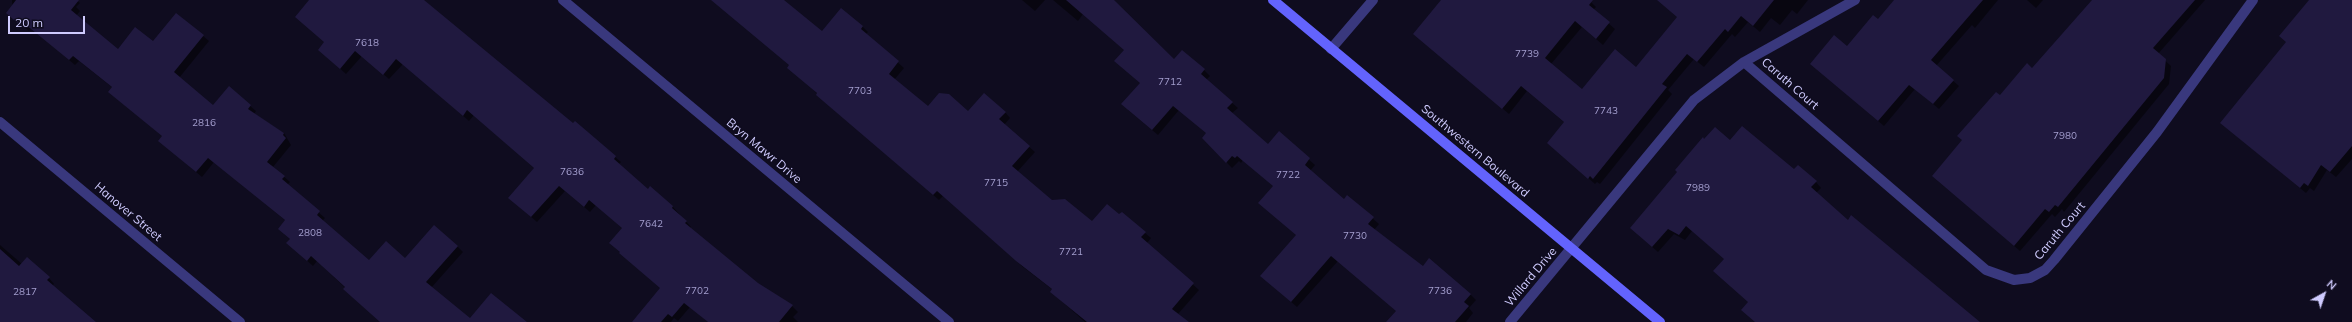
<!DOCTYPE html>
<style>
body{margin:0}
#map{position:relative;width:2352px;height:322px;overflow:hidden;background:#0f0c1f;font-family:Mulish,sans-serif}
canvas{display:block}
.north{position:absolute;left:2304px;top:274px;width:40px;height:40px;-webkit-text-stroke:3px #0f0c1f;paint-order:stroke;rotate:40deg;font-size:11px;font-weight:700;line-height:16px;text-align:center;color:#cfcbfe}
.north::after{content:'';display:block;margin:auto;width:14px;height:18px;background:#cfcbfe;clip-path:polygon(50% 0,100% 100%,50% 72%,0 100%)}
.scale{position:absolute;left:8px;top:16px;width:77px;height:18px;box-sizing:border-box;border:2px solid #cfcbfe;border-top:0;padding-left:5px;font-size:12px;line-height:14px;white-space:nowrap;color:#cfcbfe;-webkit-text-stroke:3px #0f0c1f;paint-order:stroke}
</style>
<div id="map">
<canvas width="2352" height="322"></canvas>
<div class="north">N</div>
<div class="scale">20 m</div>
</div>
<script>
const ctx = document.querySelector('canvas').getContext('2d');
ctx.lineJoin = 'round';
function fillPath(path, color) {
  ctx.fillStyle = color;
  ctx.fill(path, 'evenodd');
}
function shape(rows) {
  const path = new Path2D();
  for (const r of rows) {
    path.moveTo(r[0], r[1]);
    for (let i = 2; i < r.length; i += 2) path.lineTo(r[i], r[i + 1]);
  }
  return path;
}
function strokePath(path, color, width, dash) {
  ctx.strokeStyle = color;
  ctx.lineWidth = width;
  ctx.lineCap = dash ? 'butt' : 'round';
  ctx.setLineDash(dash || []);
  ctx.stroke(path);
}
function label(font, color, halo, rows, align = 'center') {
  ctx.font = font + ' Mulish,sans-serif';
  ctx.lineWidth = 3;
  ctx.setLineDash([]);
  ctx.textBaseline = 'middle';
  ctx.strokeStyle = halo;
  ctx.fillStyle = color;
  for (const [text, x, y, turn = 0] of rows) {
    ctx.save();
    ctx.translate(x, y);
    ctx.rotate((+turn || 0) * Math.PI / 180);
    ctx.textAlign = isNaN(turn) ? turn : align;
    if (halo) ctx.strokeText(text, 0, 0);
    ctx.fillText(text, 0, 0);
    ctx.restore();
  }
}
const shadow = shape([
 [12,0,76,0,80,3,76,7,80,11,76,16,118,51,203,36,209,41,179,78,213,107,229,88,256,111,254,114,284,133,291,145,273,167,290,182,287,185,325,218,322,221,369,261,405,259,457,246,463,252,431,288,470,320,520,322,381,322,317,261,313,266,293,248,290,239,284,234,286,221,214,162,202,177,159,141,163,136,115,97,109,92,113,88,79,61,75,65,31,28,29,31,13,18],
 [310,0,423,0,573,125,615,157,621,162,619,164,648,190,673,207,691,227,690,229,758,284,792,306,798,312,793,317,798,322,708,322,690,307,678,321,674,318,671,322,642,322,661,288,620,253,623,228,596,205,590,212,565,191,537,222,515,203,535,169,474,115,469,121,403,64,389,79,362,56,346,74,325,55,325,42],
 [713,0,783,0,822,32,862,26,868,32,866,34,904,68,894,80,928,107,969,112,1005,112,1010,118,1004,125,1035,152,1017,172,1052,201,1092,222,1120,216,1145,233,1151,238,1147,243,1199,290,1178,314,1188,322,1085,322,1057,297,1053,290,1023,267,943,196,939,200,823,100,790,65],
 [1022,0,1045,0,1035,11],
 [1053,0,1113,0,1174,61,1204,70,1210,76,1206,80,1238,108,1232,113,1268,145,1279,133,1315,165,1310,171,1344,200,1347,196,1379,224,1374,230,1423,267,1470,294,1476,300,1469,308,1473,313,1466,322,1388,322,1397,311,1338,261,1297,307,1267,281,1297,235,1274,186,1243,160,1241,163,1239,161,1232,168,1203,138,1207,133,1179,110,1158,135,1128,110,1141,83,1115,61,1125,50,1083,14,1078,21],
 [1442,0,1589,0,1596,7,1593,10,1615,29,1603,45,1582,27,1551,64,1582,90,1636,68,1678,17,1681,0,1808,0,1797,14,1792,10,1780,25,1771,18,1760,32,1748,22,1735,37,1732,34,1704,67,1694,59,1668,90,1672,94,1600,184,1597,182,1595,184,1555,149,1565,123,1527,91,1509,114,1414,34],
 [1895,0,1998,0,1975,28,1972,25,1936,66,1959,86,1939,109,1915,89,1884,126,1817,69,1847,48,1878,20],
 [2027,0,2043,0,2036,8],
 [2093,0,2205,0,2158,54,2171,66,2169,84,2064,212,2062,209,2055,217,2052,214,2020,251,1938,181,1963,140,2000,97,2032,69],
 [2314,0,2352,0,2352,159,2336,177,2327,170,2314,191,2310,188,2306,193,2221,123,2287,42],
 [1704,140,1730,141,1816,182,1821,188,1816,193,1848,221,1977,322,1756,322,1749,302,1725,259,1692,231,1685,240,1674,234,1658,252,1637,234],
 [0,245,22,264,49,278,54,284,52,286,94,322,0,322]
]);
const building = shape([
 [16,0,79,0,71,10,118,49,135,27,153,41,176,13,204,35,174,72,213,105,229,86,251,105,248,109,284,133,283,135,286,138,267,162,285,176,282,179,320,211,317,215,369,260,386,241,405,258,434,225,458,246,426,282,470,318,491,293,527,322,380,322,343,289,345,287,311,256,307,261,286,243,290,239,278,229,285,220,208,158,196,172,158,141,162,136,108,92,112,87,73,56,69,60,25,24,22,27,6,13],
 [309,0,424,0,573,123,575,121,616,156,614,159,648,189,650,186,673,206,672,208,687,221,685,223,758,283,793,305,779,322,708,322,684,303,672,317,668,314,661,322,632,322,660,288,619,253,620,252,609,243,622,228,589,200,584,207,559,186,531,217,508,198,534,168,467,110,463,116,396,59,383,75,355,51,340,69,318,50,324,42,295,17],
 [711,0,784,0,822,31,841,8,863,26,861,29,899,61,889,74,928,106,939,93,949,94,968,111,984,93,1006,112,999,119,1030,146,1012,166,1052,200,1065,199,1092,221,1107,204,1119,214,1122,212,1146,232,1141,237,1194,283,1172,309,1189,322,1087,322,1050,292,1052,289,1016,261,937,191,933,195,816,95,817,93,787,68,789,65],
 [1066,0,1114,0,1174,59,1182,50,1205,69,1201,74,1233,102,1227,108,1268,144,1279,131,1310,158,1305,165,1344,199,1347,195,1374,217,1368,224,1423,266,1429,258,1471,294,1464,302,1469,306,1455,322,1386,322,1396,311,1331,256,1291,302,1260,276,1296,235,1258,203,1273,186,1237,156,1235,158,1232,156,1226,163,1202,138,1206,133,1173,106,1152,130,1121,104,1140,83,1114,61,1124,50],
 [1441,0,1593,0,1589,5,1610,22,1596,39,1575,21,1545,58,1582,89,1615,49,1636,67,1677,17,1657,0,1774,0,1753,26,1741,16,1728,32,1725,29,1697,62,1687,54,1662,84,1667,87,1593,179,1590,176,1588,179,1547,143,1564,122,1521,86,1502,109,1413,34],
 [1894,0,1983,0,1931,60,1954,80,1933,104,1909,85,1878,121,1810,64,1834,35,1847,46,1873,15,1878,19],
 [2092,0,2195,0,2153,48,2166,59,2164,78,2058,207,2055,205,2049,212,2045,209,2014,246,1932,176,1962,140,1957,136,1996,92,2000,95,2027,63,2032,68],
 [2309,0,2352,0,2352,146,2330,172,2321,165,2308,186,2304,183,2300,188,2220,123,2286,42,2279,36],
 [1742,126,1794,169,1798,165,1817,181,1811,187,1848,220,1851,215,1980,322,1755,322,1741,310,1748,302,1713,271,1724,259,1686,226,1679,235,1668,229,1652,247,1630,228,1677,172,1675,170,1703,137,1704,139,1715,127,1730,140],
 [0,249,19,266,27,257,50,277,47,280,96,322,0,322]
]);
const street = shape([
 [563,0,949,322],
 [1331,49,1373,0],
 [1744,62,1986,270,2014,280,2030,278,2045,270,2054,260,2157,132,2253,0],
 [0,122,240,322],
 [1510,322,1694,100,1744,62,1855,0]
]);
const secondary = shape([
 [1273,0,1660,322]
]);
const numberNames = [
 ["7618",367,43],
 ["7739",1527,54],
 ["7712",1170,82],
 ["7703",860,91],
 ["7743",1606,111],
 ["2816",204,123],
 ["7980",2065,136],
 ["7636",572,172],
 ["7722",1288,175],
 ["7715",996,183],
 ["7989",1698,188],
 ["7642",651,224],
 ["2808",310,233],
 ["7730",1355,236],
 ["7721",1071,252],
 ["7702",697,291],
 ["7736",1440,291],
 ["2817",25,292]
];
const streetNames = [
 ["Caruth Court",1790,84,41],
 ["Bryn Mawr Drive",764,151,40],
 ["Southwestern Boulevard",1475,151,40],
 ["Hanover Street",128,212,40],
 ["Caruth Court",2060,231,-50],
 ["Willard Drive",1531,277,-50]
];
fillPath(shadow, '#0007');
fillPath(building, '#20193f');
strokePath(street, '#39387d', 10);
strokePath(secondary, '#6363fd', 10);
label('10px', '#a39ece', null, numberNames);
label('12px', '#cfcbfe', '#0f0c1f', streetNames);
</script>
